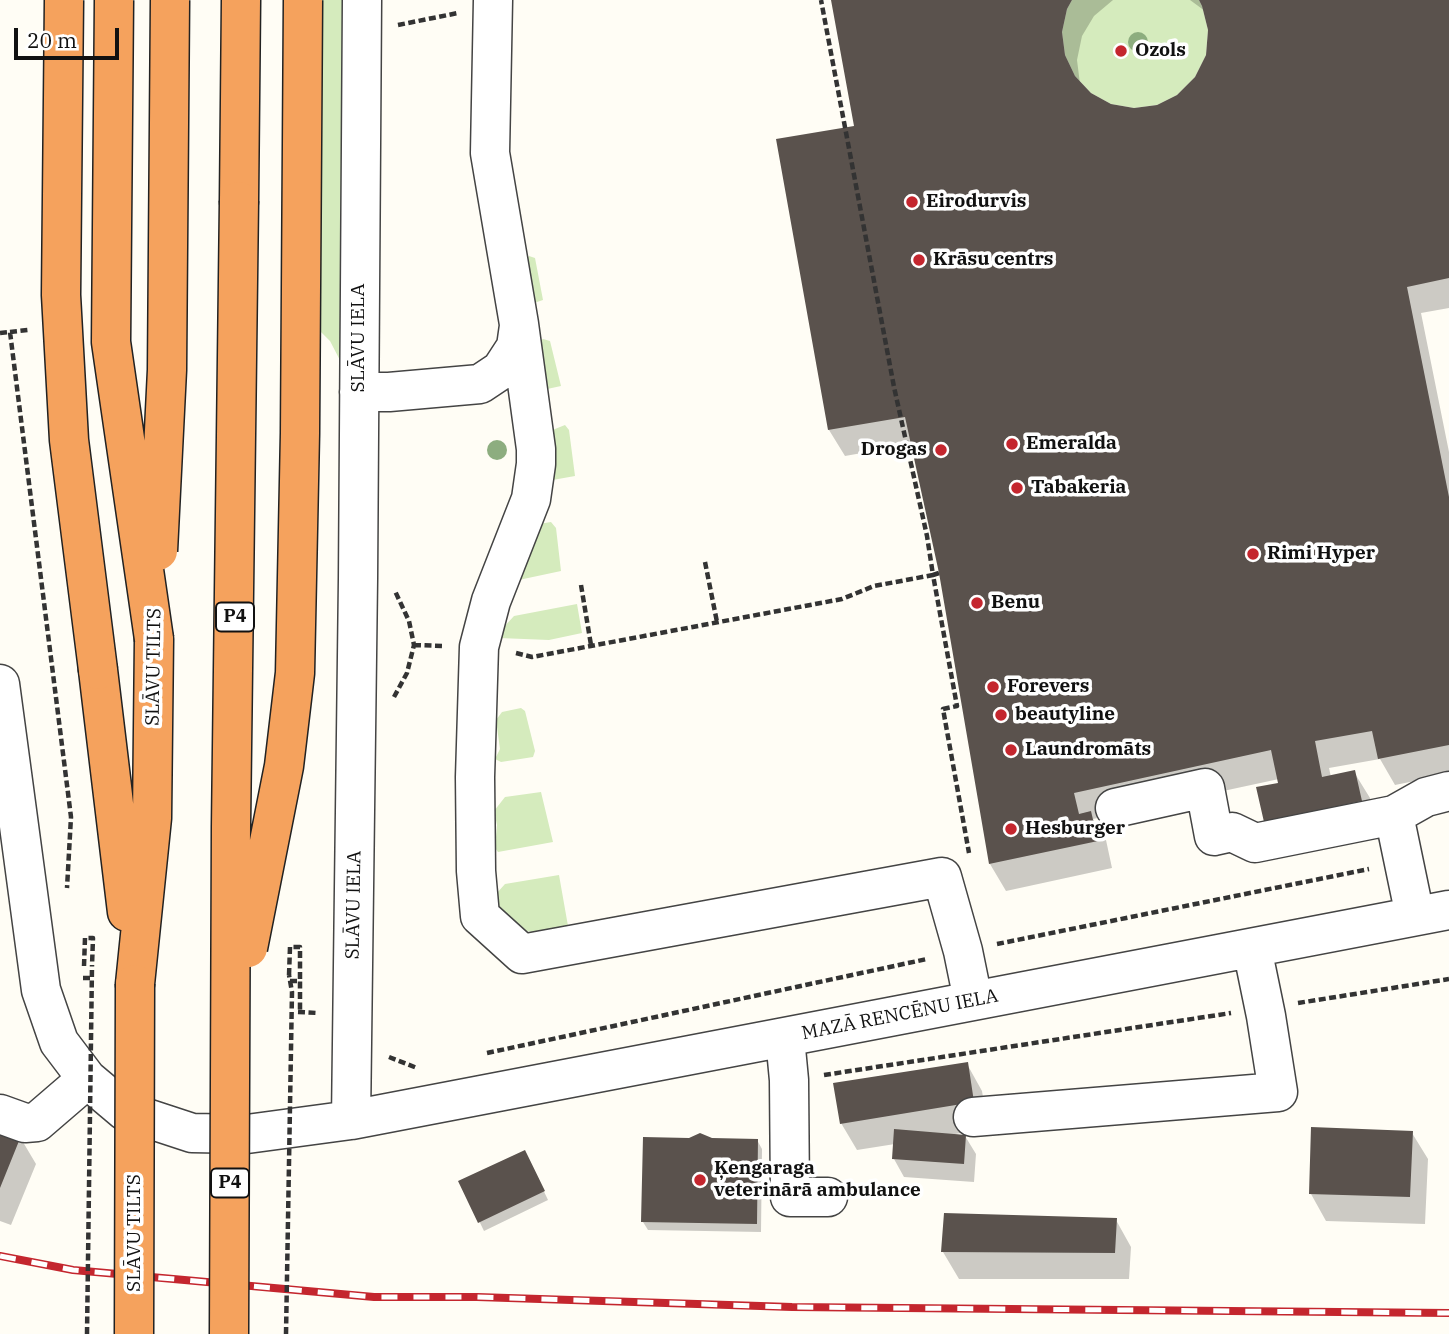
<!DOCTYPE html>
<meta charset="utf-8">
<style>
body{margin:0}
#map{position:relative;width:1449px;height:1334px;overflow:hidden;background:#fffdf5;font-family:"IBM Plex Serif",serif}
canvas{display:block}
.scale{position:absolute;left:14px;top:28px;width:105px;height:32px;box-sizing:border-box;border:4px solid #111;border-top:0;padding-left:9px;font-size:21px;line-height:24px;white-space:nowrap;color:#111;-webkit-text-stroke:5px #fff;paint-order:stroke}
</style>
<div id="map">
<canvas width="1449" height="1334"></canvas>
<div class="scale">20 m</div>
</div>
<script>
const ctx = document.querySelector('canvas').getContext('2d');
ctx.lineJoin = 'round';
function fillPath(path, color) {
  ctx.fillStyle = color;
  ctx.fill(path, 'evenodd');
}
function shape(rows) {
  const path = new Path2D();
  for (const r of rows) {
    path.moveTo(r[0], r[1]);
    for (let i = 2; i < r.length; i += 2) path.lineTo(r[i], r[i + 1]);
  }
  return path;
}
function strokePath(path, color, width, dash) {
  ctx.strokeStyle = color;
  ctx.lineWidth = width;
  ctx.lineCap = dash ? 'butt' : 'round';
  ctx.setLineDash(dash || []);
  ctx.stroke(path);
}
function label(font, color, halo, rows, align = 'center') {
  ctx.font = font + ' "IBM Plex Serif",serif';
  ctx.lineWidth = 7;
  ctx.setLineDash([]);
  ctx.textBaseline = 'middle';
  ctx.strokeStyle = halo;
  ctx.fillStyle = color;
  for (const [text, x, y, turn = 0] of rows) {
    ctx.save();
    ctx.translate(x, y);
    ctx.rotate((+turn || 0) * Math.PI / 180);
    ctx.textAlign = isNaN(turn) ? turn : align;
    if (halo) ctx.strokeText(text, 0, 0);
    ctx.fillText(text, 0, 0);
    ctx.restore();
  }
}
const green = shape([
 [316,0,346,0,344,368,330,341,315,326],
 [1072,0,1199,0,1202,6,1208,30,1206,55,1195,77,1177,95,1157,105,1134,108,1111,104,1091,93,1075,76,1065,55,1062,32,1067,9],
 [529,256,535,258,543,300,528,305,520,265],
 [543,339,550,341,561,386,538,391,535,344],
 [565,425,569,430,575,476,547,481,545,433],
 [551,522,556,528,561,571,514,581,533,525],
 [577,604,582,633,549,640,499,638,502,629,514,616],
 [521,708,525,711,535,751,533,757,501,762,495,759,500,749,496,720,502,712],
 [541,792,553,842,498,852,495,848,497,825,494,811,505,797],
 [559,875,568,926,534,932,518,930,497,907,496,894,505,884]
]);
const shadow = shape([
 [833,0,1113,0,1094,16,1082,36,1077,60,1080,84,1090,95,1110,106,1134,110,1157,107,1178,96,1197,78,1208,55,1210,30,1205,11,1190,0,1449,0,1449,308,1421,313,1449,452,1449,774,1395,785,1380,759,1329,768,1331,777,1354,772,1370,798,1376,828,1281,848,1279,779,1093,819,1106,840,1112,868,1006,891,990,864,941,573,913,444,845,456,829,430,856,127],
 [967,1064,982,1091,988,1129,955,1134,965,1136,976,1154,974,1182,904,1177,894,1159,895,1144,857,1150,841,1123],
 [0,1129,20,1137,36,1164,11,1225,0,1221],
 [1412,1133,1428,1159,1425,1224,1326,1221,1311,1194],
 [689,1140,757,1140,762,1149,761,1232,648,1230,643,1222],
 [529,1160,548,1200,484,1231,460,1182],
 [1116,1220,1131,1247,1129,1279,959,1279,943,1252]
]);
const building = shape([
 [831,0,1072,0,1067,9,1062,32,1065,55,1075,76,1091,93,1111,104,1134,108,1157,105,1177,95,1195,77,1206,55,1208,30,1202,6,1199,0,1449,0,1449,278,1407,287,1449,497,1449,745,1378,759,1372,731,1315,741,1322,777,1355,770,1362,801,1264,822,1256,787,1278,783,1271,750,1074,793,1079,814,1091,811,1098,841,989,864,939,573,905,417,828,430,776,139,854,126],
 [968,1062,974,1102,840,1124,833,1083],
 [0,1127,21,1136,0,1188],
 [1311,1127,1413,1131,1410,1197,1309,1194],
 [894,1129,966,1135,964,1164,892,1159],
 [700,1133,712,1138,758,1139,757,1224,641,1222,643,1137,689,1138],
 [525,1150,545,1191,478,1223,458,1181],
 [944,1213,1117,1218,1115,1253,941,1252]
]);
const path = shape([
 [398,25,458,13],
 [10,332,28,330],
 [0,333,10,332,71,817,67,888],
 [705,562,717,622],
 [939,573,933,575,957,706,943,709,969,853],
 [581,585,591,645],
 [414,645,445,646],
 [516,653,532,657,842,599,874,586,933,575,927,536,894,387,821,0],
 [394,697,407,673,414,645,409,621,395,591],
 [997,944,1369,869],
 [84,966,85,938,93,938,92,966],
 [289,975,290,947,300,947,300,981],
 [290,981,300,981,300,1012],
 [1298,1003,1449,979],
 [298,1012,318,1013],
 [487,1053,927,959],
 [389,1057,417,1068],
 [824,1075,1231,1013]
]);
const minor = shape([
 [493,0,490,153,519,324,536,449,536,464,531,499,491,601,479,647,475,777,476,871,480,916,522,954,942,877,963,951,973,1000],
 [359,392,389,392,480,384,501,370,516,347,519,326],
 [0,684,41,990,59,1042,87,1079,125,1111,192,1133,247,1134,351,1120,1449,910],
 [1115,808,1205,788,1214,836,1232,832,1255,843,1394,815,1426,797,1449,791],
 [1394,815,1415,916],
 [785,1038,789,1080,790,1197,828,1197],
 [0,1114,25,1123,37,1122,87,1079],
 [973,1117,1278,1092,1266,1016,1252,948],
 [351,1120,358,579,362,0]
]);
const highway = shape([
 [239,201,241,0],
 [98,670,127,912],
 [135,984,152,818,154,639]
]);
const rail = shape([
 [0,1256,73,1270,374,1297,477,1297,792,1307,1449,1313]
]);
const pathBridge = shape([
 [83,978,91,978],
 [87,1334,92,966],
 [286,1334,292,992,289,975]
]);
const highwayBridge = shape([
 [64,0,61,295,69,440,98,670],
 [114,0,111,342,154,639],
 [158,551,167,370,170,0],
 [248,948,284,766,295,673,300,433,303,0],
 [134,1334,135,984],
 [229,1334,231,826,239,201]
]);
const trees = [
 [1138,42],
 [497,450]
];
const markers = [
 [1121,51,7,"#c4262e"],
 [912,202,7,"#c4262e"],
 [919,260,7,"#c4262e"],
 [1012,444,7,"#c4262e"],
 [941,450,7,"#c4262e"],
 [1017,488,7,"#c4262e"],
 [1253,554,7,"#c4262e"],
 [977,603,7,"#c4262e"],
 [993,687,7,"#c4262e"],
 [1001,715,7,"#c4262e"],
 [1011,750,7,"#c4262e"],
 [1011,829,7,"#c4262e"],
 [700,1180,7,"#c4262e"]
];
const shields = [
 [235,617,38],
 [230,1183,38]
];
const shieldNames = [
 ["P4",235,617],
 ["P4",230,1183]
];
const poiNames = [
 ["Ozols",1135,51],
 ["Eirodurvis",926,202],
 ["Krāsu centrs",933,260],
 ["Emeralda",1026,444],
 ["Drogas",927,450,"right"],
 ["Tabakeria",1031,488],
 ["Rimi Hyper",1267,554],
 ["Benu",991,603],
 ["Forevers",1007,687],
 ["beautyline",1015,715],
 ["Laundromāts",1025,750],
 ["Hesburger",1025,829],
 ["Ķengaraga",714,1169],
 ["veterinārā ambulance",714,1191]
];
const streetNames = [
 ["SLĀVU IELA",359,338,-90],
 ["SLĀVU TILTS",154,667,-89],
 ["SLĀVU IELA",354,905,-89],
 ["MAZĀ RENCĒNU IELA",900,1015,-11],
 ["SLĀVU TILTS",135,1233,-90]
];
fillPath(green, '#d5ebbd');
fillPath(shadow, '#0003');
fillPath(building, '#5a524d');
strokePath(minor, '#444', 41);
strokePath(highway, '#222', 41);
strokePath(path, '#333', 4.5, [7, 3.5]);
strokePath(minor, '#fff', 38);
strokePath(highway, '#f5a25d', 38);
strokePath(rail, '#c4262e', 8);
strokePath(rail, '#fff', 5, [16]);
strokePath(highwayBridge, '#222', 41, []);
strokePath(pathBridge, '#333', 4.5, [7, 3.5]);
strokePath(highwayBridge, '#f5a25d', 38);
ctx.fillStyle = '#8dad7f';
for (const [x, y] of trees) {
  ctx.beginPath();
  ctx.arc(x, y, 10, 0, 2 * Math.PI);
  ctx.fill();
}
for (const [x, y, r, color] of markers) {
  const dot = new Path2D();
  dot.arc(x, y, r, 0, 2 * Math.PI);
  ctx.fillStyle = color;
  ctx.fill(dot);
  strokePath(dot, '#fff', 2.5);
}
for (const [x, y, w] of shields) {
  const box = new Path2D();
  box.roundRect(x - w / 2, y - 14.5, w, 29, 5);
  ctx.fillStyle = '#fff';
  ctx.fill(box);
  strokePath(box, '#111', 2);
}
label('bold 18px', '#111', null, shieldNames);
label('bold 19px', '#111', '#fff', poiNames, 'left');
label('19px', '#111', '#fff', streetNames);
</script>
